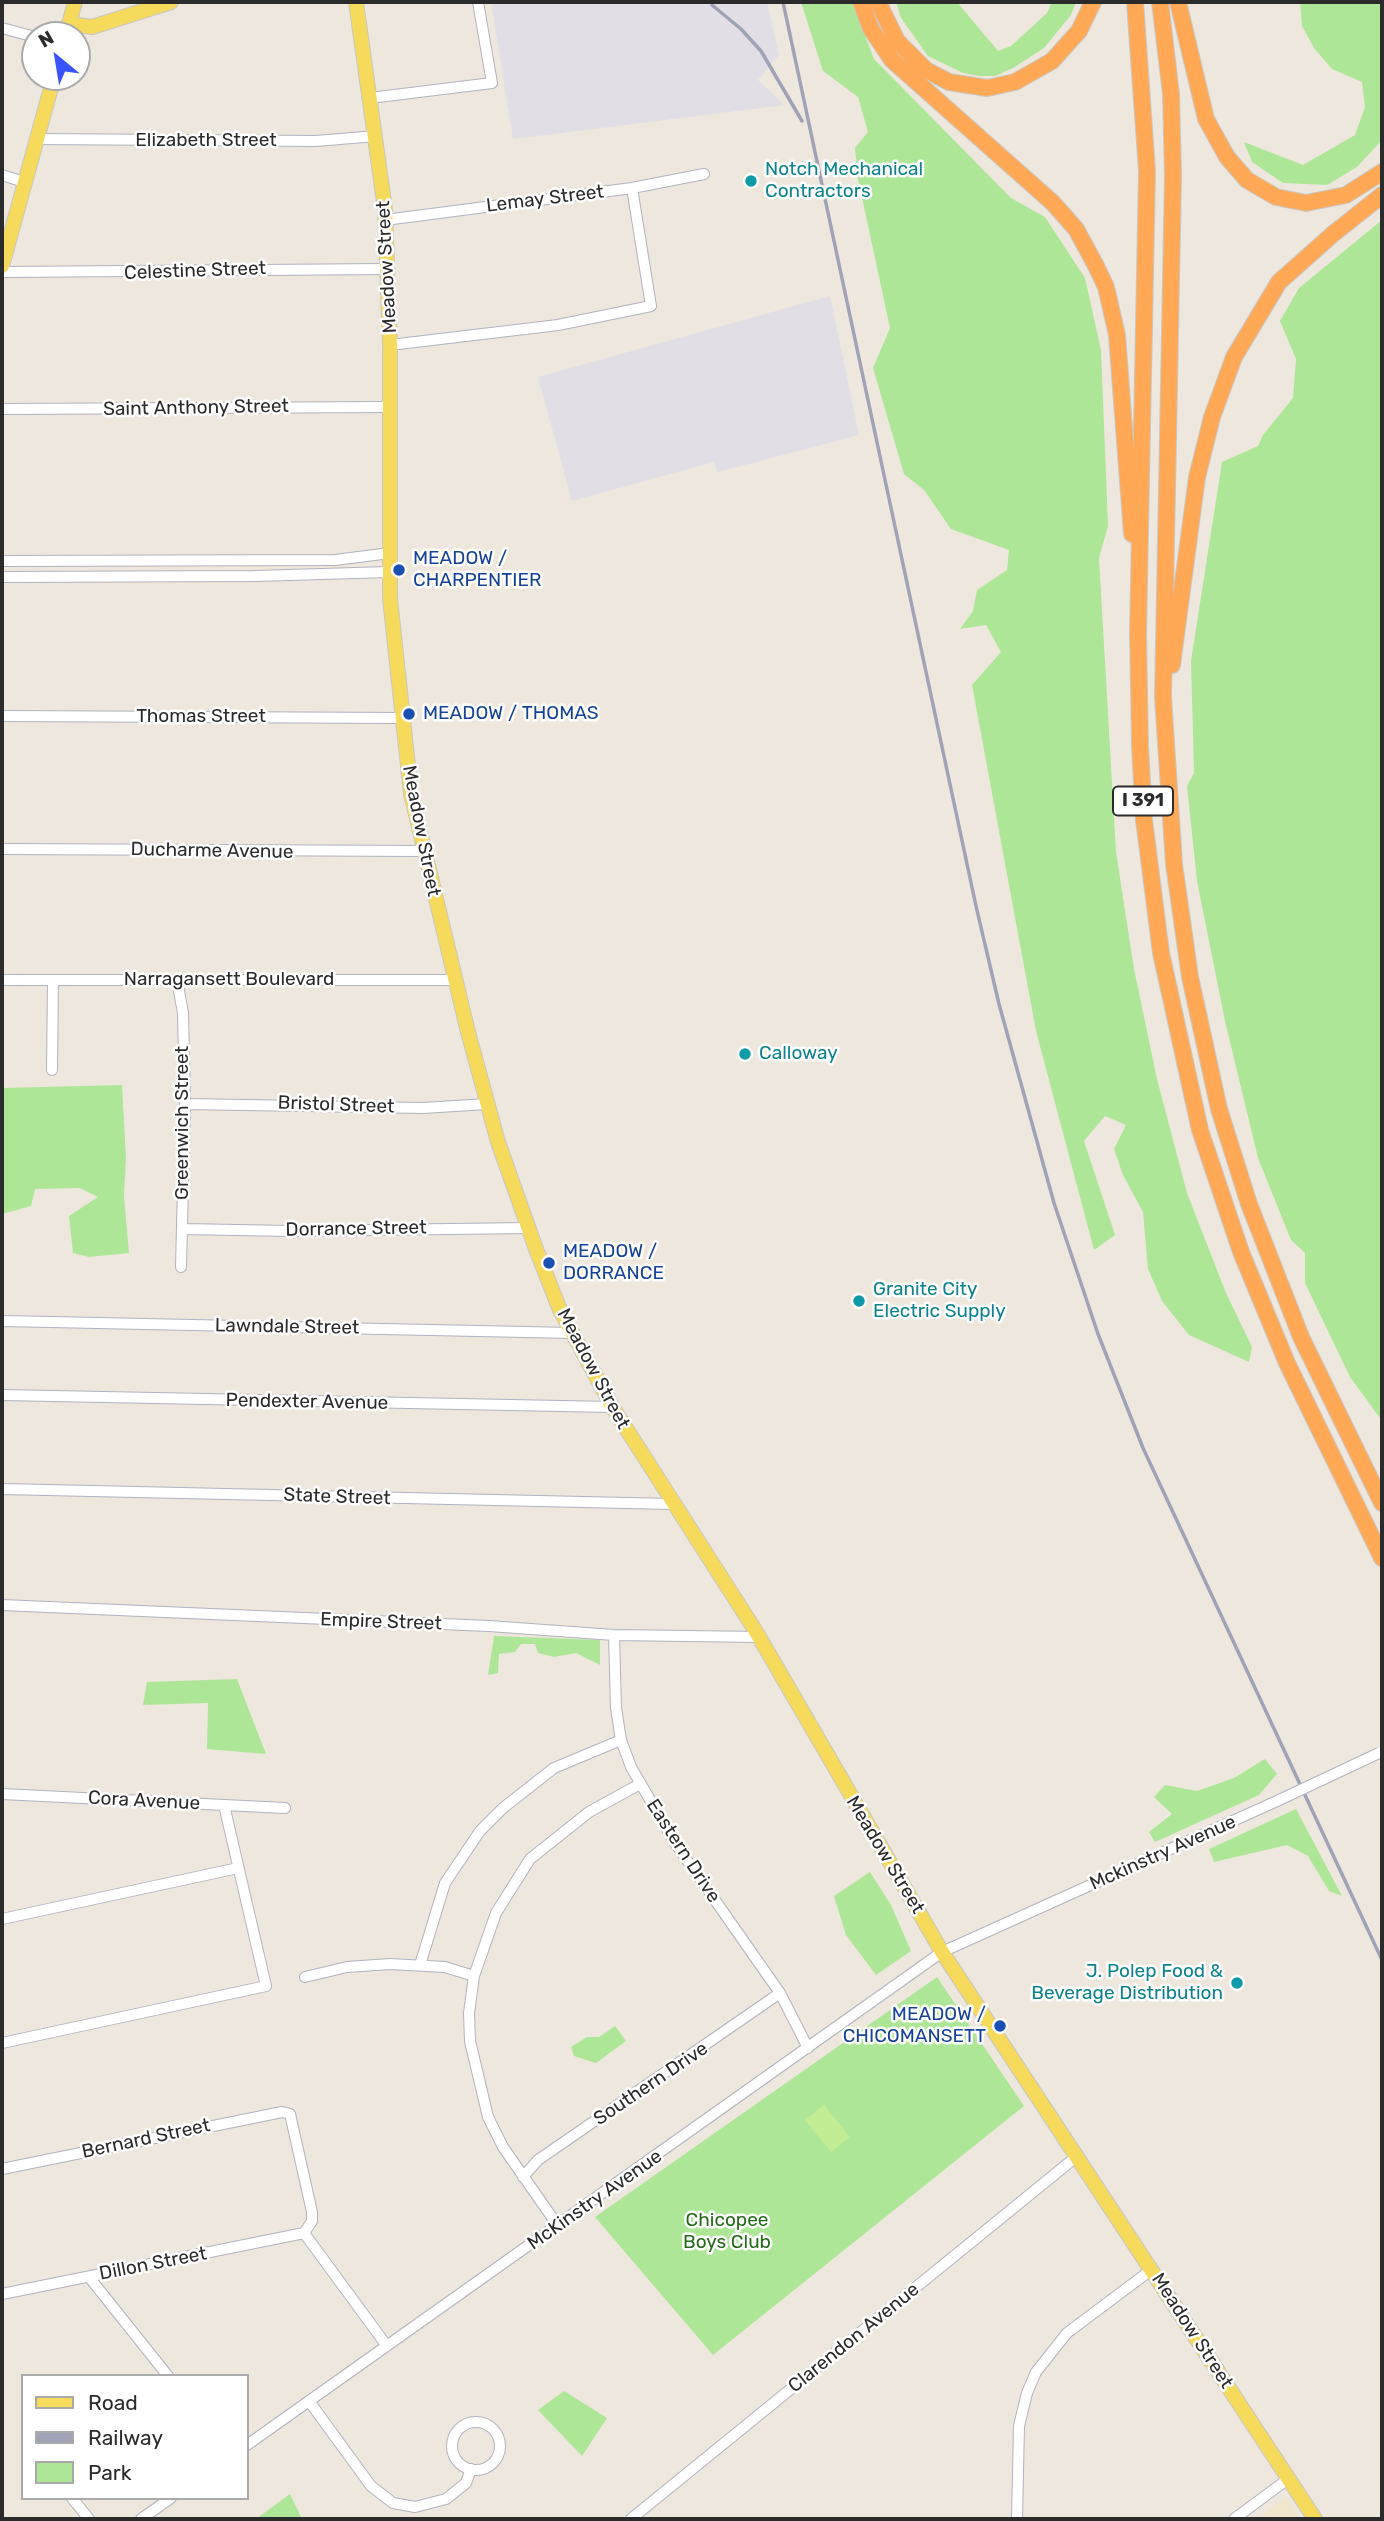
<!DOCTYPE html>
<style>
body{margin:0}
#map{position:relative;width:1384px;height:2521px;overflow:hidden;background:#eee7dd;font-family:Rubik,sans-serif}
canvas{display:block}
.frame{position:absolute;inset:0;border:4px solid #2b2b2b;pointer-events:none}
.legend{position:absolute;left:21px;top:2374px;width:228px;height:126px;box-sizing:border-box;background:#fff;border:2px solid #aaa;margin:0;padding:9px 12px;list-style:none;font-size:21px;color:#2b2b2b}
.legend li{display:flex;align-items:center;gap:14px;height:35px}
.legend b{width:35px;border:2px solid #aaa}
.north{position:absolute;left:21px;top:21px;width:70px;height:70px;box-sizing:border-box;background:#fff;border:2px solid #aaa;border-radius:50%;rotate:330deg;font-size:19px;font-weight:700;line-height:28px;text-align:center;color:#2b2b2b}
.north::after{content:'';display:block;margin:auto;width:24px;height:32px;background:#3953ff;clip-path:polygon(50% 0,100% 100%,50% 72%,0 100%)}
</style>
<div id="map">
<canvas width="1384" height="2521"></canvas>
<div class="frame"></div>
<ul class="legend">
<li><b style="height:9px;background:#f5da5b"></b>Road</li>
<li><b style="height:9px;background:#a0a2b6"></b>Railway</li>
<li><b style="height:19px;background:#aee698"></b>Park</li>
</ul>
<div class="north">N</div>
</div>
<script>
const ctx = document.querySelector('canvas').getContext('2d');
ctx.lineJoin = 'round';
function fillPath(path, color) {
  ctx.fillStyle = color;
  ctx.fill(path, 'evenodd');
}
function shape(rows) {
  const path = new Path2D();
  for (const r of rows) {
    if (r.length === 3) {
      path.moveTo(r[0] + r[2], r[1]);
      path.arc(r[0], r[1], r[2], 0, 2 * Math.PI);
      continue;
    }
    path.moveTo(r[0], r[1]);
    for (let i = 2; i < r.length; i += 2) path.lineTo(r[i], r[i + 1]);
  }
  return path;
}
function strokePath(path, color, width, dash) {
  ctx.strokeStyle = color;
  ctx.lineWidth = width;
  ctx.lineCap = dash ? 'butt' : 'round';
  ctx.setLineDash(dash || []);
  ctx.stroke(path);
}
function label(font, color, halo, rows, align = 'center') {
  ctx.font = font + ' Rubik,sans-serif';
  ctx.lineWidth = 5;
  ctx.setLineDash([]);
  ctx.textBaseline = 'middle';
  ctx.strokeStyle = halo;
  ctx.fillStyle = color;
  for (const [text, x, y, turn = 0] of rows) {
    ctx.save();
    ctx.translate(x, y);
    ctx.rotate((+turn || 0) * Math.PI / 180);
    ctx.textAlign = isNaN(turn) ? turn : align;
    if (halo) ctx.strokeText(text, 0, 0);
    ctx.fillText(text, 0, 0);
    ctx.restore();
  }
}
const industrial = shape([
 [491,2,767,2,779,55,758,80,784,105,513,139],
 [830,296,859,435,718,472,714,462,572,501,538,377]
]);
const education = shape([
 [1286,2497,1300,2519,1257,2519]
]);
const green = shape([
 [801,2,852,2,874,59,1011,198,1045,217,1085,278,1101,350,1108,526,1099,558,1116,852,1134,969,1157,1079,1187,1193,1226,1293,1252,1347,1249,1362,1189,1335,1162,1301,1148,1269,1143,1212,1123,1175,1114,1149,1126,1125,1105,1116,1084,1141,1115,1235,1094,1250,1036,1031,972,685,1001,652,986,625,960,629,973,611,977,590,1007,570,1009,550,951,529,924,490,904,474,873,368,890,328,858,179,855,148,868,132,858,97,823,71],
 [896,2,957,2,998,51,1011,46,1047,13,1052,2,1076,2,1071,15,1044,48,1013,68,995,76,979,76,963,73,928,56,901,18],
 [1300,2,1382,2,1382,140,1357,167,1327,185,1283,183,1252,162,1244,142,1303,165,1355,135,1365,107,1362,82,1332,69,1314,48,1302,26],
 [1382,220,1382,1432,1380,1418,1350,1377,1305,1283,1305,1253,1291,1240,1258,1158,1225,1021,1197,881,1187,786,1194,773,1191,661,1222,462,1258,446,1263,435,1293,398,1296,359,1280,321,1299,288],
 [122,1085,126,1158,124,1196,129,1253,89,1257,73,1253,69,1216,98,1197,80,1188,35,1189,31,1206,2,1214,2,1088],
 [494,1636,600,1640,600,1665,576,1653,554,1657,538,1653,535,1644,521,1644,515,1652,499,1654,498,1673,488,1675],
 [237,1679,266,1754,207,1749,208,1703,143,1705,147,1682],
 [1265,1759,1277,1774,1259,1795,1155,1842,1149,1832,1172,1814,1154,1797,1165,1785,1197,1791,1234,1778],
 [1296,1809,1342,1896,1329,1891,1308,1856,1287,1845,1214,1862,1209,1849],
 [870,1872,891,1905,911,1951,876,1975,846,1935,834,1896],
 [937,1977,1024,2106,713,2355,595,2217],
 [615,2026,626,2041,596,2063,574,2056,571,2047,587,2037,599,2037],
 [564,2391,607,2418,582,2456,538,2410],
 [290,2494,302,2519,256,2519]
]);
const pitch = shape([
 [824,2105,850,2137,831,2152,805,2120]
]);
const minor = shape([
 [2,28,35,37],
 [370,98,492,83,478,2],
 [36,139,316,141,376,136],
 [2,175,24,182],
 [385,220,632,188,704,174],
 [2,272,387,269],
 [390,345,558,325,651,306,632,188],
 [2,409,390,407],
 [2,561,335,560,390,553],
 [2,577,255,576,389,572],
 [2,716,401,718],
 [2,849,423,851],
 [2,980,456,980],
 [177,980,183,1013,185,1104,181,1267],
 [52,1070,53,980],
 [185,1104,423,1108,487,1104],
 [183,1229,292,1231,529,1228],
 [2,1321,573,1333],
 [2,1395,612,1407],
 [2,1489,673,1504],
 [2,1605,489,1626,614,1635,760,1637],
 [614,1635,616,1708,621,1740,631,1767,675,1843,780,1993,808,2048],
 [2,1794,285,1808],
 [2,1919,238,1868],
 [420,1965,445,1883,480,1831,503,1808,554,1768,621,1740],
 [305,1977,347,1967,390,1964,445,1967,474,1976],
 [2,2043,266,1986,224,1805],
 [2,2169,282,2112,290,2114,312,2212,312,2221,304,2233,387,2346],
 [523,2177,538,2160,780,1993],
 [558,2226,503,2147,488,2117,470,2041,469,2013,474,1976,496,1913,530,1859,589,1812,640,1784],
 [89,2277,168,2376],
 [2,2294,304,2233],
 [309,2401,371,2486,393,2503,415,2507,446,2499,466,2483,471,2469],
 [476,2446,24],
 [247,2445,942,1952,1277,1801],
 [72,2498,89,2519],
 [141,2519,171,2498],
 [631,2519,1076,2157],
 [1017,2519,1019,2426,1027,2393,1036,2372,1067,2333,1151,2270],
 [1234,2519,1288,2479]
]);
const major = shape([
 [356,2,385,209,390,347,390,598,411,794,468,1032,498,1142,536,1249,560,1310,613,1408,755,1630,942,1952,1315,2519],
 [69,24,92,27,171,2],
 [66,35,75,2],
 [2,266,54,77]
]);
const highway = shape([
 [861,2,871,29,892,60,1053,203,1076,229,1096,266,1106,287,1117,335,1132,534],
 [878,2,897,41,926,70,949,82,987,88,1015,82,1052,61,1079,31,1093,2],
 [1135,2,1147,171,1138,633,1140,746,1144,820,1161,953,1200,1130,1241,1252,1287,1363,1382,1558],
 [1160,2,1171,94,1173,176,1163,697,1174,864,1190,977,1219,1109,1249,1204,1301,1337,1382,1503],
 [1178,2,1206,119,1227,157,1247,180,1276,197,1306,203,1346,195,1382,172],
 [1172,665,1197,477,1212,417,1234,357,1279,282,1333,234,1382,195]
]);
const rail = shape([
 [783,2,976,906,999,1004,1054,1203,1098,1334,1143,1448,1382,1960],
 [712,5,741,29,761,51,802,121]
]);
const minorBridge = shape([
 [1277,1801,1379,1753]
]);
const markers = [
 [751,181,7,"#0f9aa8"],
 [399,570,7,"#1a4fb4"],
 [409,714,7,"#1a4fb4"],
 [745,1054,7,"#0f9aa8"],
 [549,1263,7,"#1a4fb4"],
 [859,1301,7,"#0f9aa8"],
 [1237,1983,7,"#0f9aa8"],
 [1000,2026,7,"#1a4fb4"]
];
const shields = [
 [1143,801,60]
];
const shieldNames = [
 ["I 391",1143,801]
];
const streetNames = [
 ["Elizabeth Street",206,141],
 ["Lemay Street",545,199,-7],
 ["Meadow Street",387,267,-93],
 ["Celestine Street",195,271,-2],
 ["Saint Anthony Street",196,408,-1],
 ["Thomas Street",201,717],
 ["Meadow Street",421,831,79],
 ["Ducharme Avenue",212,851,1],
 ["Narragansett Boulevard",229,980],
 ["Bristol Street",336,1105,2],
 ["Greenwich Street",183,1123,-90],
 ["Dorrance Street",356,1229,-1],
 ["Lawndale Street",287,1327,1],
 ["Meadow Street",593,1369,62],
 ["Pendexter Avenue",307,1402,1],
 ["State Street",337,1497,2],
 ["Empire Street",381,1622,2],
 ["Cora Avenue",144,1801,3],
 ["Eastern Drive",683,1851,57],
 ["Mckinstry Avenue",1163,1853,-24],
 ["Meadow Street",885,1855,59],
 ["Southern Drive",651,2084,-34],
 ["Bernard Street",146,2139,-12],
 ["McKinstry Avenue",595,2200,-35],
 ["Dillon Street",153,2264,-11],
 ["Meadow Street",1192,2331,57],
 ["Clarendon Avenue",854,2338,-39]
];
const cultureNames = [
 ["Notch Mechanical",765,170],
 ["Contractors",765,192],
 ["Calloway",759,1054],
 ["Granite City",873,1290],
 ["Electric Supply",873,1312],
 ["J. Polep Food &",1223,1972,"right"],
 ["Beverage Distribution",1223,1994,"right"]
];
const transitNames = [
 ["MEADOW /",413,559],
 ["CHARPENTIER",413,581],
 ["MEADOW / THOMAS",423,714],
 ["MEADOW /",563,1252],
 ["DORRANCE",563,1274],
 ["MEADOW /",986,2015,"right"],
 ["CHICOMANSETT",986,2037,"right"]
];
const parkNames = [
 ["Chicopee",727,2221],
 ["Boys Club",727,2243]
];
fillPath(industrial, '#e1dee6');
fillPath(education, '#efe6cc');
fillPath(green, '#aee698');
fillPath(pitch, '#c2ed94');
strokePath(minor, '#b1b3bf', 12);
strokePath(major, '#c8c8c8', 16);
strokePath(highway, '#c8c8c8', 18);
strokePath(minor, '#fff', 10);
strokePath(major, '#f5da5b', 14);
strokePath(highway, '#ffa957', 16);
strokePath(rail, '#a0a2b6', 3.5);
strokePath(minorBridge, '#b1b3bf', 12, []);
strokePath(minorBridge, '#fff', 10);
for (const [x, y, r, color] of markers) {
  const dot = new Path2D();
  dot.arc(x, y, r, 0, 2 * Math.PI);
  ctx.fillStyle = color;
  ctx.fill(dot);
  strokePath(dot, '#fff', 2.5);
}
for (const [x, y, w] of shields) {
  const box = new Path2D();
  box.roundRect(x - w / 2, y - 14.5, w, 29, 5);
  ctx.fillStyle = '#fff';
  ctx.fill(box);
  strokePath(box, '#2b2b2b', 2);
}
label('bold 18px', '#2b2b2b', null, shieldNames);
label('19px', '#2b2b2b', '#fff', streetNames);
label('19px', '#0d838f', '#fff', cultureNames, 'left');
label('19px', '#164399', '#fff', transitNames, 'left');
label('19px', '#256c18', '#fff', parkNames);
</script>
